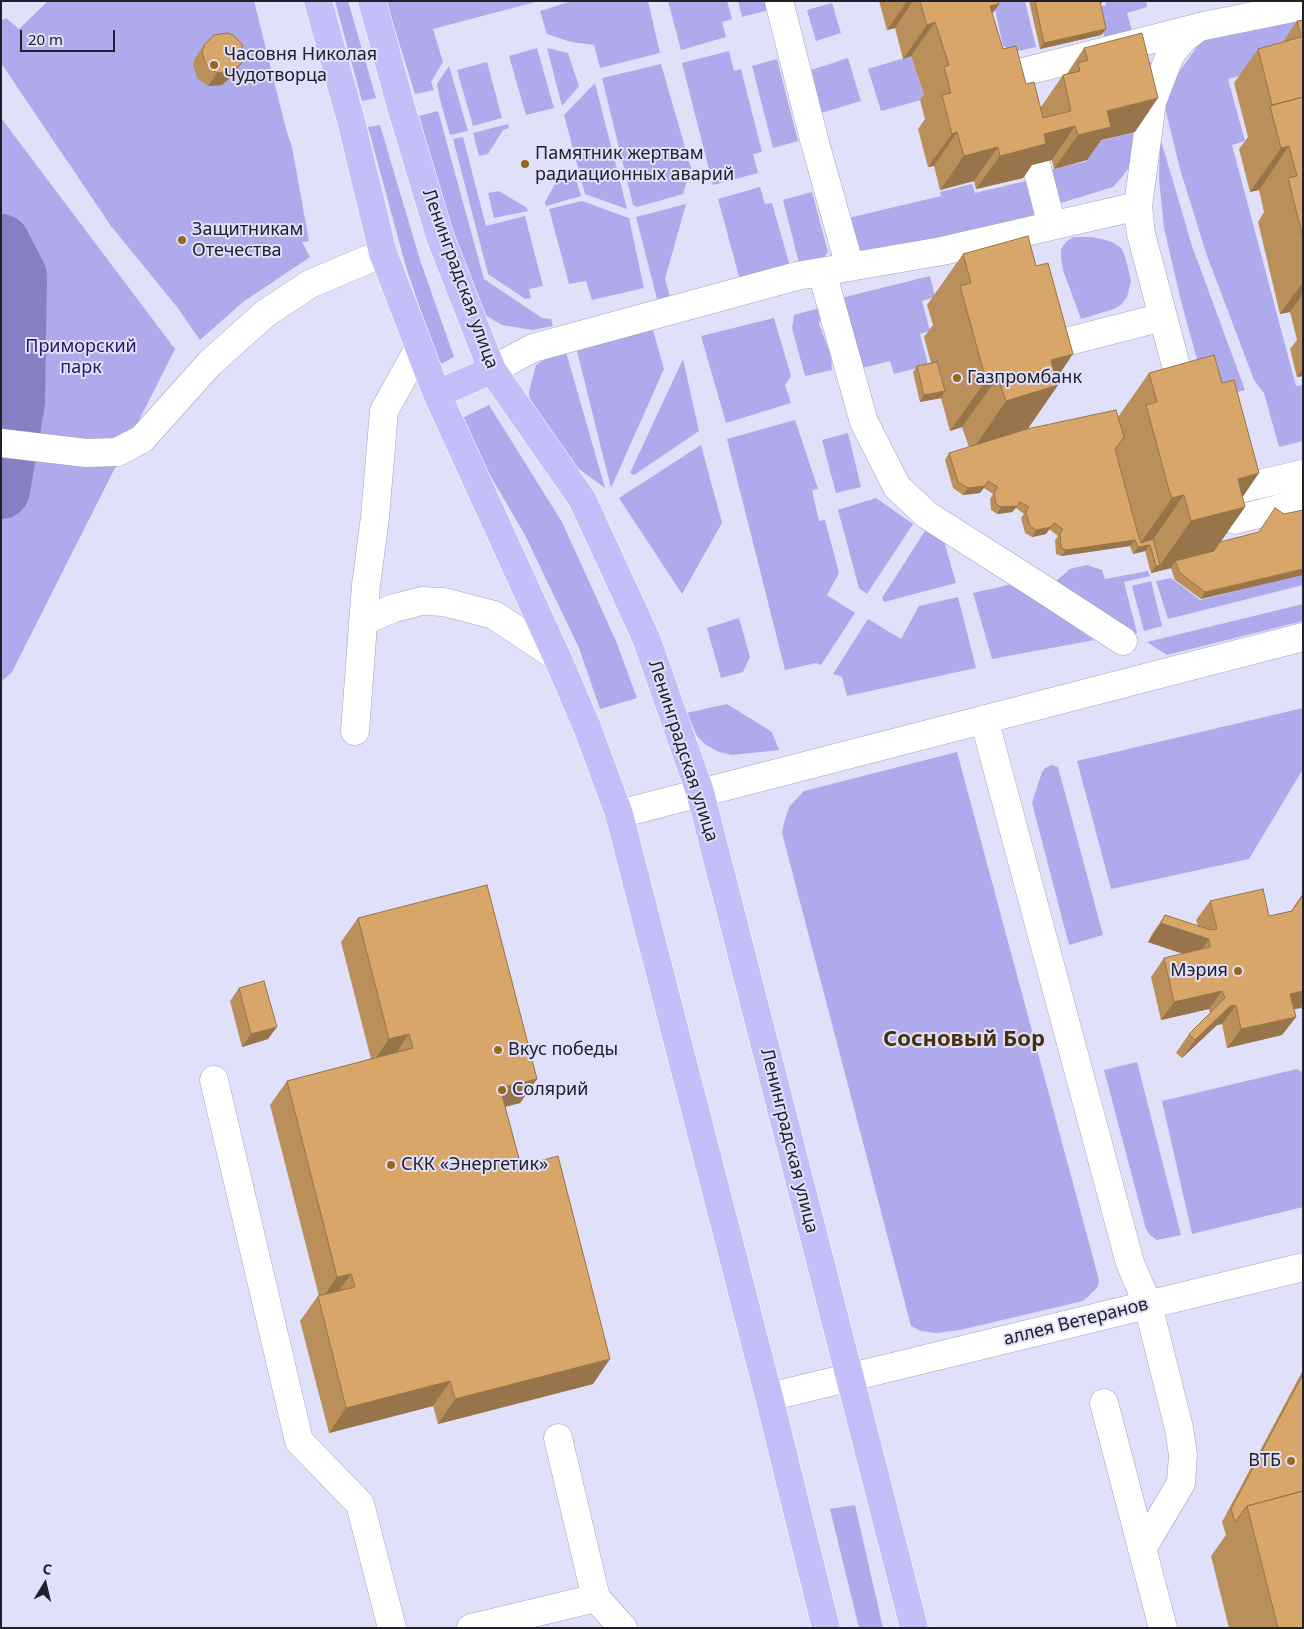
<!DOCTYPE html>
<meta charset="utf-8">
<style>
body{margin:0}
#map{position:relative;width:1304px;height:1629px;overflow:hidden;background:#e1e0fb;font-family:"Noto Sans",sans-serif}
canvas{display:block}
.frame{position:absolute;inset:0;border:2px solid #20202a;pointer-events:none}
.north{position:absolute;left:20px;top:1559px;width:50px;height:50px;-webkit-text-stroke:4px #e1e0fb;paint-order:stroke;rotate:9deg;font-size:14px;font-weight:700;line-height:20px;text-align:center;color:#20202a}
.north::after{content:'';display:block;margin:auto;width:18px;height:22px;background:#20202a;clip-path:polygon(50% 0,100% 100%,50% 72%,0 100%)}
.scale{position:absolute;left:20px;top:30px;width:95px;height:22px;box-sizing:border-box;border:2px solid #20202a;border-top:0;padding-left:6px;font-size:15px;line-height:18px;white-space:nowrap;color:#20202a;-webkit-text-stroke:4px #e1e0fb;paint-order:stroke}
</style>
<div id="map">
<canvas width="1304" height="1629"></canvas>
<div class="frame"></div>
<div class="north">С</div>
<div class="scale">20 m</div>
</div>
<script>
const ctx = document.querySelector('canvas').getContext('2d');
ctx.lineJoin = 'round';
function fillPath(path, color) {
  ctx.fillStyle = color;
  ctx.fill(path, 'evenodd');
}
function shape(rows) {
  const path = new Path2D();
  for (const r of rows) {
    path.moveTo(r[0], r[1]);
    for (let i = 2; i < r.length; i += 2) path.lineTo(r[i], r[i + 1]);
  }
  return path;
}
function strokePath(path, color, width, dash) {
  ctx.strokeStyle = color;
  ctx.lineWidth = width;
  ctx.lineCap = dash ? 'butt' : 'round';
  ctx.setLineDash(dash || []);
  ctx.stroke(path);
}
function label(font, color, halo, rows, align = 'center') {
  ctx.font = font + ' "Noto Sans",sans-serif';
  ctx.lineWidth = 4;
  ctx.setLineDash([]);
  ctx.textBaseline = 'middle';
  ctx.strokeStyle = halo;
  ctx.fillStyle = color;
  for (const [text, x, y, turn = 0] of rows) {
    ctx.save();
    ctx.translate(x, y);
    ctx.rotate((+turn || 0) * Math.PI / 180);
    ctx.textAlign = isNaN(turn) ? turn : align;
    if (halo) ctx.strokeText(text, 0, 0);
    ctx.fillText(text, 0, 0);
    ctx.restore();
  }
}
const green = shape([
 [48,1,254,1,286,129,292,147,309,241,302,242,310,257,243,302,200,340,177,307,111,226,1,63,1,21,6,18,19,29],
 [335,1,348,1,376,98,362,101],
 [386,1,539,1,433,29,443,62,431,82,434,90,415,94],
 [572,1,648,1,660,53,600,68,594,45,571,42,547,34,540,11],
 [668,1,727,1,732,19,722,22,726,37,681,50],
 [738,1,771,1,773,9,742,17],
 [993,1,1025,1,1036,47,1014,52,1003,46],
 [1105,1,1146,1,1147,7,1127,13,1133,34,1105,41,1097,7,1106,5],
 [832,3,841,33,816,41,807,10],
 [1303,13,1303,42,1272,67,1228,79,1245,141,1232,145,1296,386,1303,385,1303,441,1279,447,1264,393,1254,380,1206,253,1180,169,1166,112,1166,103,1177,75,1206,34],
 [537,48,554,108,526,115,509,56],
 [547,48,568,53,579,86,562,106],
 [729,51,734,71,741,69,762,152,753,154,758,173,713,185,682,63],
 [911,56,925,99,881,111,868,69],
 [848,58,861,101,821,113,808,71],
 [777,59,798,141,773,148,752,66],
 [487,62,502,118,473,126,457,70],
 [1151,62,1132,163,1122,177,1113,187,1051,206,1041,172,1087,161,1084,145,1135,132,1119,67],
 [661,64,691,168,683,194,637,207,633,205,602,78],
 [449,66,468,131,450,135,439,96,437,84],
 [595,83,627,209,585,194,564,115],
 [438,111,484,279,542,318,551,319,553,326,532,330,502,325,485,315,469,296,419,116],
 [1,118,175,349,12,672,1,682],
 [508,124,509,128,503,130,488,154,479,156,473,133],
 [380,125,420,260,454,357,439,365,406,267,368,127],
 [463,137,486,226,525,216,543,286,529,289,531,298,525,299,488,274,453,139],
 [1160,137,1192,246,1245,390,1208,399,1181,301,1164,228,1159,179],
 [573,169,581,196,546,206,545,202,562,171],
 [1030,180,1039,215,850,260,840,220,941,196,940,192,972,184,975,193],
 [760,187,765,204,772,203,790,266,740,280,718,199],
 [499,191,527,208,528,211,494,218,488,193],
 [812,192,828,252,821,262,800,267,783,200],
 [582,201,629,218,644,288,592,300,586,281,569,284,549,209],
 [686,204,665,279,670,297,657,299,636,217],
 [1073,237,1092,237,1106,240,1114,243,1122,249,1126,260,1131,281,1127,297,1121,305,1114,309,1081,319,1063,270,1061,258,1061,249,1066,242],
 [930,276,935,297,922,301,930,331,920,334,928,365,894,374,890,361,855,370,837,299],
 [823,307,819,324,831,355,832,370,805,376,792,328,794,315],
 [774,318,791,376,785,385,791,403,726,423,701,336],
 [653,330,664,369,611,488,576,347],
 [566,352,605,488,564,458,530,401,529,392,536,365,547,358],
 [683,359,699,431,634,475,630,473],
 [489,405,562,522,616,641,637,698,600,709,579,648,525,535,458,420],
 [795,420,818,489,812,490,819,521,825,520,839,573,827,595,855,613,821,665,816,663,785,670,727,439],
 [848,433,861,487,836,493,822,440],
 [701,445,722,523,682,594,619,498],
 [876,498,913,524,867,594,859,588,838,510],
 [925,531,944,541,956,583,884,602,882,598],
 [1087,565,1102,570,1105,579,1148,571,1150,576,1124,582,1137,633,1128,634,1056,581,1070,569],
 [1303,574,1303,585,1168,619,1156,581,1171,578,1200,600],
 [1151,581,1162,626,1144,631,1132,586],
 [1013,584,1094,640,992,659,973,593],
 [958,597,976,668,847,696,842,677,833,674,868,619,901,639,919,606],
 [1303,604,1303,621,1167,655,1147,642],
 [739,618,750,657,743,672,721,678,707,628],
 [727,704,772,732,779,750,732,755,719,752,706,745,697,736,686,713],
 [1303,708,1303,769,1249,859,1111,889,1077,761],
 [957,752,1099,1280,1098,1286,1094,1291,1083,1301,960,1330,936,1333,921,1331,911,1326,782,833,784,823,789,807,804,791],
 [1052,765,1058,767,1103,935,1069,945,1032,803,1042,772,1045,768],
 [1137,1062,1181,1235,1157,1240,1150,1235,1146,1229,1104,1070],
 [1297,1069,1303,1073,1303,1207,1192,1234,1162,1101],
 [855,1505,883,1628,859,1628,830,1509]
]);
const river = shape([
 [1,243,18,276,16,402,1,490]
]);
const minor = shape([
 [779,1,815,143,850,267],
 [1015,74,1196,28],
 [1036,164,1052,226],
 [822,272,864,422,897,487,927,515,1037,585,1123,641],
 [1039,341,1042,348,1163,317],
 [492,370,533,348,797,276,942,251,1138,206],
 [1193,390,1183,392,1141,234,1138,206,1152,102,1170,55,1182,40,1199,27,1303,6],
 [1,443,86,453,117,452,142,439,210,363,266,313,310,284,383,253],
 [1303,474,1226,492,1235,520,1293,505,1303,476],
 [363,621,394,608,422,601,444,602,494,615,557,657],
 [984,719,1130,1263,1148,1305,1179,1428,1183,1455,1181,1483,1142,1549],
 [355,731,366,585,375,517,384,411,419,348],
 [619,814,1303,637],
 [214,1080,299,1441,360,1504,392,1628],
 [769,1397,1303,1267],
 [1104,1403,1163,1628],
 [558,1438,596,1598],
 [471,1628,596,1598,623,1628]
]);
const major = shape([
 [318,1,351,121,383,253,437,394,557,657,587,727,619,814,769,1397,826,1628],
 [372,1,401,107,440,237,492,370,582,499,646,638,700,792,914,1628],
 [437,394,492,370]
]);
const wall = shape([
 [879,1,998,1,999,4,992,14,1003,49,1041,107,1063,75,1066,75,1084,48,1135,132,1101,140,1087,160,1054,169,1052,160,1032,165,1023,178,976,189,974,181,940,190,934,166,928,167,918,129,925,119,920,100,924,95,911,56,903,59,895,28,887,30],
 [1029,1,1104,1,1102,3,1100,4,1106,29,1101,35,1040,49],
 [1303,20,1303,376,1297,377,1290,349,1297,340,1290,312,1280,314,1258,222,1264,212,1259,190,1250,192,1239,149,1248,137,1234,83,1258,49,1283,42,1297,21],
 [204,45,232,76,222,85,208,86,197,78,193,64,195,58],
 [963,254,1056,378,1058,385,1027,429,1118,417,1149,373,1242,497,1245,507,1220,542,1259,533,1275,508,1284,514,1201,599,1175,580,1171,568,1151,573,1145,551,1133,554,1130,546,1061,556,1056,554,1055,540,1058,536,1049,529,1046,534,1032,537,1025,533,1021,518,1024,514,1016,508,1012,512,997,514,991,510,990,499,993,494,984,488,980,493,963,495,953,488,945,460,949,453,969,447,962,427,950,431,941,398,920,402,913,372,917,366,931,363,924,337,933,325,927,305],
 [1303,893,1303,1009,1300,1008,1294,1009,1296,1017,1282,1035,1227,1048,1222,1024,1217,1025,1182,1058,1176,1053,1189,1034,1210,1013,1209,1009,1161,1020,1151,977,1164,958,1183,954,1148,942,1152,934,1165,915,1198,926,1196,920,1210,901,1269,916,1291,911],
 [358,918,537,1079,520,1103,505,1107,521,1166,593,1384,438,1424,433,1406,329,1433,300,1321,318,1296,319,1296,270,1105,287,1081,371,1059,341,942],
 [239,988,268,1039,242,1047,230,1001],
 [1303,1370,1303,1628,1229,1628,1211,1556,1226,1535,1222,1522]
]);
const shadedWall = shape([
 [907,1,913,1,895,28,887,30],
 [999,4,976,37,990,6],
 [935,22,911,56,903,59,927,25],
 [1106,29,1101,35,1040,49,1044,43],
 [241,64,232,76,222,85,208,86,217,73],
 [1158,98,1135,132,1101,140,1087,160,1054,169,1078,135,1107,111],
 [1075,126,1052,160,1032,165,1023,178,976,189,1000,156,1044,134],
 [957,132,934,166,928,167,952,134],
 [1289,146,1259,190,1250,192,1281,148],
 [998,147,974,181,940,190,964,156],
 [1303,282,1303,294,1290,312,1280,314],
 [1073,354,1050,388,1058,385,1023,436,971,452,1006,401,1051,360],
 [1303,368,1303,376,1297,377],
 [998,377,962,427,950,431,986,380],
 [945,391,941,398,920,402,924,395],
 [1259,473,1234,510,1245,507,1210,557,1175,561,1171,568,1151,573,1156,566,1160,565,1191,521,1238,479],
 [985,486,980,493,963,495,968,488],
 [1184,495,1145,551,1133,554,1172,498],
 [1020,502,1012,512,997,514,1001,507],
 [1051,527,1046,534,1032,537,1036,530],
 [1135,540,1130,546,1061,556,1066,550],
 [1303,569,1303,575,1201,599,1205,592],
 [1161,923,1209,939,1196,958,1148,942],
 [1222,991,1209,1009,1161,1020,1174,1002],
 [1303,991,1303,1004,1300,1008,1277,1013,1290,994],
 [1236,1005,1222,1024,1217,1025,1182,1058,1195,1040,1230,1006],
 [1296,1017,1282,1035,1227,1048,1241,1029],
 [277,1027,268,1039,242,1047,251,1034],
 [409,1034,392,1059,372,1063,389,1039],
 [537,1079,520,1103,483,1112,500,1088],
 [351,1274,334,1298,320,1302,337,1277],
 [610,1359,593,1384,438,1424,455,1399],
 [450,1381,433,1406,329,1433,346,1408]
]);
const building = shape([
 [920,1,998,1,999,4,990,6,1003,49,1016,46,1026,84,1034,82,1043,118,1071,111,1063,75,1080,71,1078,63,1088,60,1084,48,1142,33,1158,98,1107,111,1111,127,1078,135,1075,126,1044,134,1046,144,1000,156,998,147,964,156,957,132,952,134,942,95,951,93,944,67,949,65,935,22,927,25,920,1],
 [1035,1,1100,1,1106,29,1044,43,1035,1],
 [1303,20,1303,97,1272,105,1258,49,1301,37,1297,21,1303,20],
 [227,33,233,35,242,44,243,57,241,64,231,72,217,73,206,65,202,52,204,45,214,35,227,33],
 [1303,97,1303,238,1288,178,1297,176,1289,146,1281,148,1270,106,1303,97],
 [1028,236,1036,266,1048,263,1073,354,1051,360,1058,385,1006,401,998,377,986,380,960,286,971,283,963,254,1028,236],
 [1214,355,1222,383,1234,380,1259,473,1238,479,1245,507,1191,521,1184,495,1172,498,1169,490,1146,405,1157,402,1149,373,1214,355],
 [937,362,945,391,924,395,917,366,937,362],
 [1116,410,1124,437,1115,449,1138,534,1141,543,1153,539,1160,565,1156,566,1150,545,1138,547,1135,540,1066,550,1061,548,1060,534,1063,529,1054,523,1051,527,1036,530,1030,526,1026,512,1029,507,1020,502,1017,506,1001,507,996,504,994,493,998,487,988,481,985,486,968,488,958,482,949,453,1027,429,1116,410],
 [1275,508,1284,514,1303,510,1303,569,1205,592,1180,573,1175,561,1214,551,1220,542,1259,532,1275,508],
 [487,885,537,1079,500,1088,510,1125,521,1166,558,1156,610,1359,455,1399,450,1381,346,1408,318,1296,355,1287,351,1274,337,1277,287,1081,413,1048,409,1034,389,1039,358,918,487,885],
 [1263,889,1269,916,1292,911,1303,895,1303,991,1290,994,1296,1017,1241,1029,1236,1005,1230,1006,1195,1040,1189,1034,1225,998,1222,991,1174,1002,1164,958,1210,947,1209,939,1161,923,1165,915,1211,930,1217,929,1210,901,1263,889],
 [264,981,277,1027,251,1034,239,988,264,981],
 [1303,1374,1303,1491,1247,1506,1235,1522,1231,1509,1303,1374],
 [1303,1491,1303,1628,1278,1628,1247,1506,1303,1491]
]);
const markers = [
 [214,65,5,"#99671b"],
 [525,164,5,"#99671b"],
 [182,240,5,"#99671b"],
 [957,378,5,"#99671b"],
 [1238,971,5,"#99671b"],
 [498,1050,5,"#99671b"],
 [502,1090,5,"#99671b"],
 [391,1165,5,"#99671b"],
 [1291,1461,5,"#99671b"]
];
const poiNames = [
 ["Часовня Николая",224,55],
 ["Чудотворца",224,76],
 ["Памятник жертвам",535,154],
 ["радиационных аварий",535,175],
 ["Защитникам",192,230],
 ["Отечества",192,251],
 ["Газпромбанк",967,378],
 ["Мэрия",1228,971,"right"],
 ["Вкус победы",508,1050],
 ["Солярий",512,1090],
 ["СКК «Энергетик»",401,1165],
 ["ВТБ",1281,1461,"right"]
];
const streetNames = [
 ["Ленинградская улица",460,279,70],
 ["Ленинградская улица",683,751,72],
 ["Ленинградская улица",789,1141,76],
 ["аллея Ветеранов",1076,1322,-14]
];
const parkNames = [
 ["Приморский",81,347],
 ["парк",81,368]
];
const districtNames = [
 ["Сосновый Бор",964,1040]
];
fillPath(green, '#aeaaeb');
strokePath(river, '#8580c2', 58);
strokePath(minor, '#a2a2bb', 29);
strokePath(major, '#fff', 29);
strokePath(minor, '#fff', 28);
strokePath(major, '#c5bff9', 28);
fillPath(wall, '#ba8f59');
fillPath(shadedWall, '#977449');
fillPath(building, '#d8a668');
strokePath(building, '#977449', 1);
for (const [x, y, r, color] of markers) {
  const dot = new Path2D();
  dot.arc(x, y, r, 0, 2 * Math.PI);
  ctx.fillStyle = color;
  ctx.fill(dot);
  strokePath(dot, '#e1e0fb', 2);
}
label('18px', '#20202a', '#e1e0fb', poiNames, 'left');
label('18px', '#20202a', '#e1e0fb', streetNames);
label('18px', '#291564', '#e1e0fb', parkNames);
label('bold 22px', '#472f0c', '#e1e0fb', districtNames);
</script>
